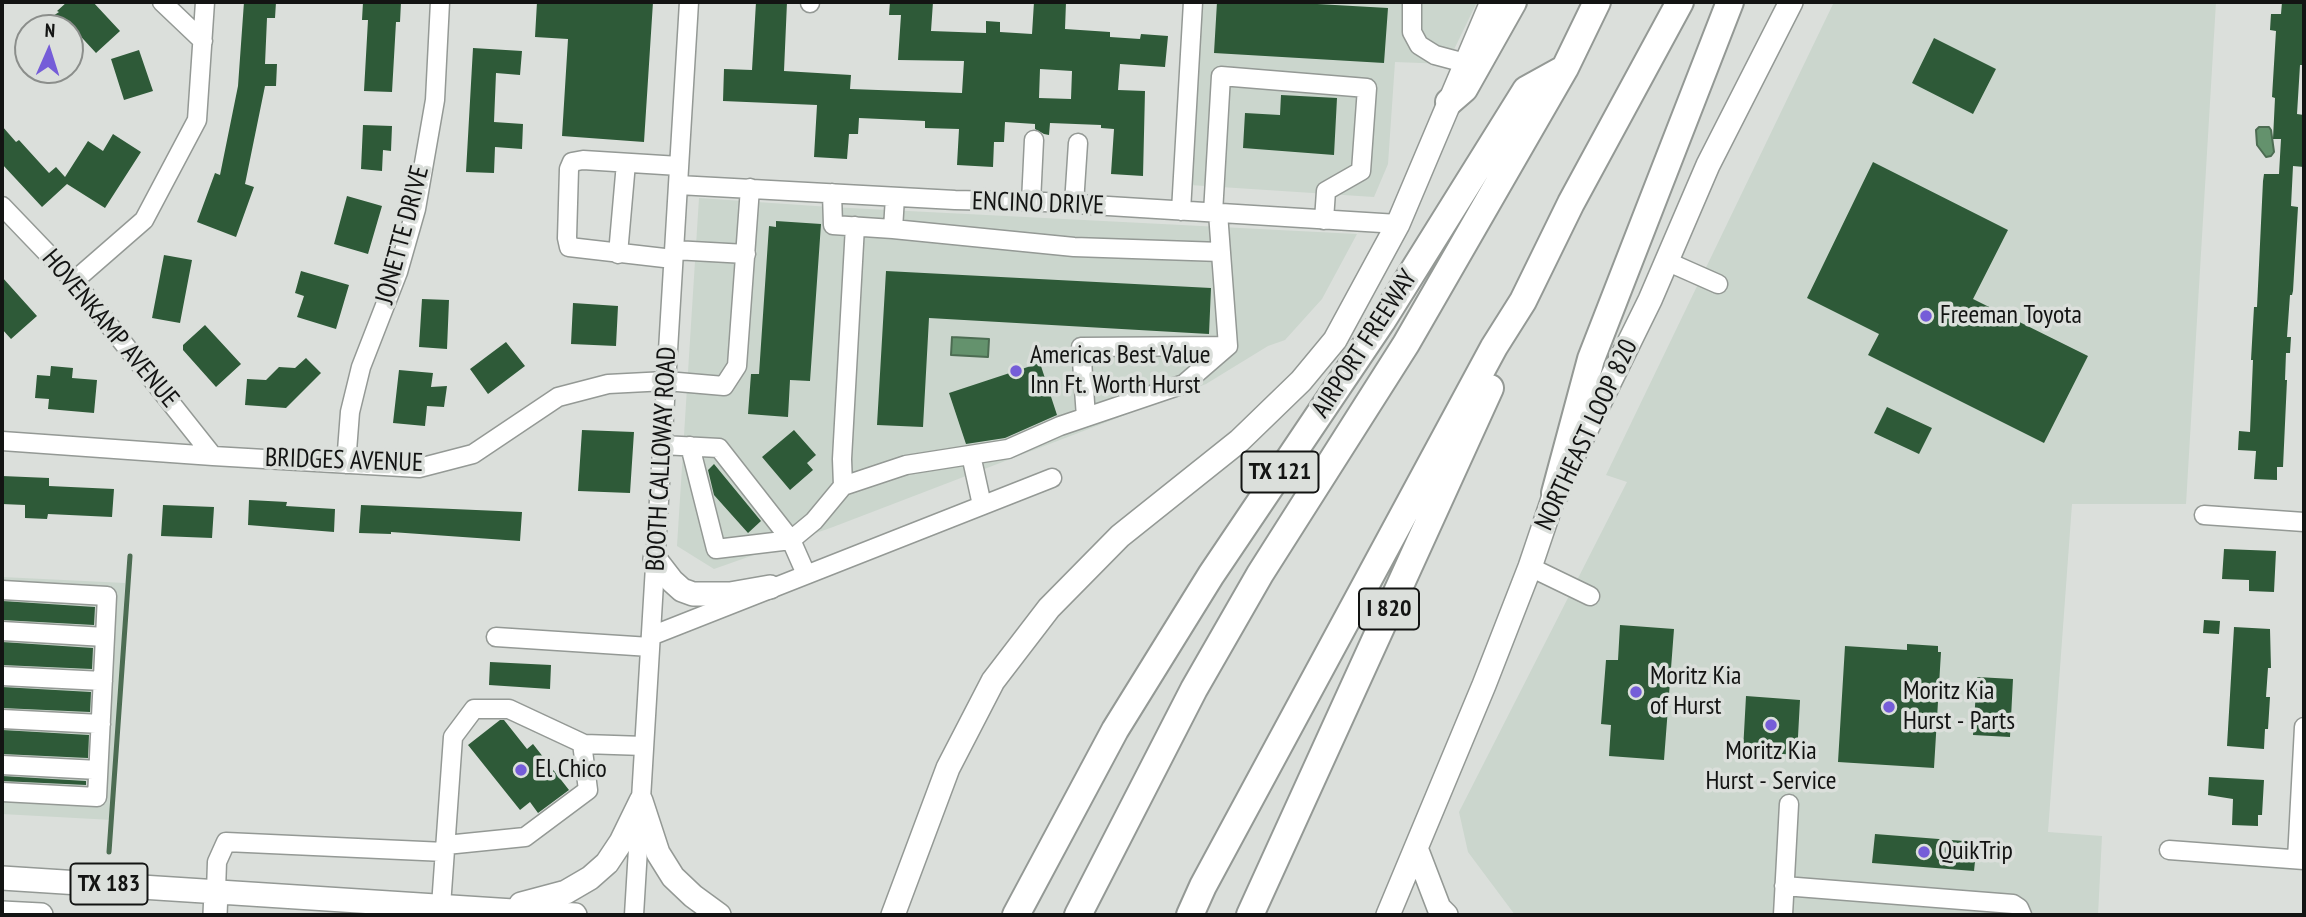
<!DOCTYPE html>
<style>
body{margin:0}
#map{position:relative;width:2306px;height:917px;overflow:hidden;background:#dbdfdb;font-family:"PT Sans Narrow",sans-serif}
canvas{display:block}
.frame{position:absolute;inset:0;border:4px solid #131413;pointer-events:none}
.north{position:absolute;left:14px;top:14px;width:70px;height:70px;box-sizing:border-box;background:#dbdfdb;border:2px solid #8b8e8b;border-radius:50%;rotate:3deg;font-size:19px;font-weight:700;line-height:28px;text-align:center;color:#131413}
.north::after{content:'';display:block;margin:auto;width:24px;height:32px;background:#755dd8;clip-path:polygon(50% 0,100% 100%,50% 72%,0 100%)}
</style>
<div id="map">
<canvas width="2306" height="917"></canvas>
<div class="frame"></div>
<div class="north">N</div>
</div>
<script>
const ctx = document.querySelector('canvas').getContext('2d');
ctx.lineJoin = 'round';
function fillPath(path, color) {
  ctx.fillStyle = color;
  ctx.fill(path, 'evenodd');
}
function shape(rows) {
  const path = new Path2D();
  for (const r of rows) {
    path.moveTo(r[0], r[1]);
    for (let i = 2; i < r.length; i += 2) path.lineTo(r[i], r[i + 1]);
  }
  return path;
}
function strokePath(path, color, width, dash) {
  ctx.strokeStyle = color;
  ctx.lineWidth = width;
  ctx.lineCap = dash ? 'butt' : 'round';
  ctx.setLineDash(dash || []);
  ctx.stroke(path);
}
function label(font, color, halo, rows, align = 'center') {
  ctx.font = font + ' "PT Sans Narrow",sans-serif';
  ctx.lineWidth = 7;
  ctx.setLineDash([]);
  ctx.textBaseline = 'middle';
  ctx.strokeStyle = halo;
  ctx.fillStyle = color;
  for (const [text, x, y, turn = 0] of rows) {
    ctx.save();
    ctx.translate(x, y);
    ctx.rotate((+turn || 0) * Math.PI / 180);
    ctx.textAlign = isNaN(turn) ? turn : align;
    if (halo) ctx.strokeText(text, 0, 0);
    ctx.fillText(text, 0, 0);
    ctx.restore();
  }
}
const built = shape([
 [1202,2,1477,2,1447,64,1395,62,1388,164,1374,197,1190,185],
 [1834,2,2216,2,2186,504,2072,504,2048,832,2102,836,2098,915,1515,915,1468,852,1459,812,1627,482,1606,475],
 [699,198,830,207,1357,234,1322,299,1285,340,1268,346,1206,384,833,527,714,569,677,546],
 [2,577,125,583,113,820,2,814]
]);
const water = shape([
 [2259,127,2269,127,2271,130,2274,152,2271,156,2266,157,2257,145,2256,130,2259,127],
 [952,337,989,339,988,357,951,355,952,337]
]);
const stream = shape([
 [109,852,130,556]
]);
const building = shape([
 [67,2,93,2,120,31,96,53,73,28,35,28,59,12,57,11],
 [244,2,276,2,275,18,267,18,265,64,277,64,276,86,265,86,245,184,254,187,236,237,197,222,215,173,220,175,238,86],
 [363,2,401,2,400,22,396,22,392,92,364,91,368,20,362,20],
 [537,2,653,2,644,142,562,136,568,39,535,37],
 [756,2,787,2,784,71,851,75,850,89,962,93,964,61,898,60,901,15,889,15,890,2,933,2,931,31,986,33,986,21,1000,22,1000,32,1032,34,1034,2,1066,2,1065,29,1110,32,1110,37,1140,39,1141,34,1168,36,1165,67,1120,64,1118,90,1145,91,1143,176,1111,174,1114,129,1101,128,1101,125,1050,123,1049,135,1044,134,1035,129,1035,124,1005,122,1004,142,994,142,993,167,957,165,959,129,925,128,925,121,859,118,858,134,849,134,847,159,814,157,817,105,723,101,724,69,752,70],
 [1040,69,1072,71,1071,99,1039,98],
 [1217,2,1282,2,1388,8,1384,63,1214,53],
 [2282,2,2304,2,2304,65,2300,65,2297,114,2304,115,2304,167,2293,166,2291,206,2298,207,2293,291,2292,295,2290,295,2287,337,2291,337,2290,353,2286,353,2285,380,2287,380,2283,467,2277,467,2277,480,2254,479,2256,451,2238,450,2239,431,2250,432,2253,360,2251,360,2254,307,2257,307,2263,181,2264,174,2279,174,2281,139,2273,139,2275,98,2272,97,2276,31,2270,30,2271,14,2281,14],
 [1934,38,1996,69,1973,114,1912,83],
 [473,48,522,51,520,75,496,73,494,122,523,124,522,149,495,147,494,173,466,172],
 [139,50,153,91,124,100,111,59],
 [1281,95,1337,98,1334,155,1243,148,1245,113,1280,115],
 [363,125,392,126,391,151,383,150,382,171,361,169],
 [2,126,16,142,19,140,49,173,56,167,65,177,88,141,103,151,113,134,141,152,105,208,67,184,42,207,2,164],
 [1873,162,2008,230,1973,299,2088,356,2044,443,1868,355,1879,334,1807,298],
 [347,196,382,206,368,254,334,244],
 [776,221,821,224,810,381,790,380,788,417,748,414,751,374,759,374,769,226,776,227],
 [164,255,192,260,180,323,152,318],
 [301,271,349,285,336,329,297,317,304,296,295,293],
 [886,271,1211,288,1209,334,929,318,923,427,877,425],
 [2,277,37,316,11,339,2,329],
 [422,299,449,300,447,349,419,347],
 [573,303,618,306,616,346,571,344],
 [205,325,241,364,216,387,183,350,183,345],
 [506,342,525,366,488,394,470,369],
 [306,358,321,373,286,408,245,405,247,379,266,380,279,367,295,368],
 [1040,363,1057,415,1005,438,966,444,949,393],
 [51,366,73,368,72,378,97,380,94,413,48,409,49,399,35,398,37,375,50,376],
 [399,370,433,373,431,387,447,386,444,407,427,406,425,426,393,423],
 [1887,407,1932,428,1919,454,1874,433],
 [582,430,634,432,630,493,578,491],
 [794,430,816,455,807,463,813,470,790,490,762,457],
 [714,464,761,521,748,533,714,495,708,470],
 [2,476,49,478,49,486,114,489,112,517,48,514,47,519,25,518,25,505,2,504],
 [249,500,287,502,286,506,335,509,334,532,248,525],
 [163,505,214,507,212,538,161,536],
 [361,505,522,512,520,541,391,532,391,534,359,533],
 [2224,549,2276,551,2274,592,2249,591,2249,580,2222,579],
 [2,601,95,607,94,625,2,620],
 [2204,620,2220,621,2219,634,2203,633],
 [1620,625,1674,629,1664,760,1609,756,1611,725,1601,724,1606,660,1618,660],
 [2234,627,2270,629,2271,668,2268,668,2266,697,2270,697,2268,729,2265,729,2264,749,2227,746],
 [2,642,93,648,92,669,2,665],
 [1907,644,1938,646,1938,652,1941,652,1934,768,1838,762,1845,646,1907,650],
 [490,662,551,665,550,689,489,685],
 [1977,677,2013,679,2010,737,1973,735],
 [2,687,91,692,90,712,2,708],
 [1746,696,1800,700,1797,755,1743,751],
 [500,720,504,720,527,749,533,744,569,790,538,813,530,802,520,810,468,745],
 [2,730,89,735,88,758,2,754],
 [2,776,86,781,86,785,2,781],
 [2209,777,2264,780,2262,815,2258,815,2258,826,2232,825,2233,799,2208,795],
 [1875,834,1977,842,1974,871,1872,863]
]);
const minor = shape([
 [162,2,203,41],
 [1412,2,1412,32,1419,45,1435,55,1465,63],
 [810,3,810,2],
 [678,185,955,200,1044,202,1398,224],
 [832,193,833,225,893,229,895,197],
 [1031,202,1034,140],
 [1074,204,1078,143],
 [2,206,74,281,213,456],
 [1181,211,1193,2],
 [1213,213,1221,76,1367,88,1361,171,1326,191,1324,220],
 [855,226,842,459,843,486,906,465,1008,449,1060,426,1184,384,1228,346,1218,213],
 [893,229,1074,247,1221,252],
 [674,250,746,254],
 [618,254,626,163],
 [673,259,569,247,567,238,569,169,572,162,583,160,679,166],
 [1666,261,1718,284],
 [74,281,144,220,197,120,205,2],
 [1086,417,1081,347,1228,346],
 [2,441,213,456,419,468,473,454,558,397,608,384,666,381,724,386,737,366,750,188],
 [662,445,719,448,791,540],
 [690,446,716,549,791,540],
 [971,455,982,505],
 [346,464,350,412,361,367,398,272,416,209,435,100,440,2],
 [2204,515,2304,522],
 [1530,567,1590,596],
 [806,574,791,540,814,521,843,486],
 [2,590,107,596,105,637],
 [2,631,105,637,97,797,2,792],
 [651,636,1052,478],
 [496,637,650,647],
 [2,676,103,681],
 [2,719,101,724],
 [2,765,98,770],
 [446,845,525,837,588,790,582,743],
 [2169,850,2304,860],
 [2297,859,2304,727],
 [1784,886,2013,904,2019,908,2022,915],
 [216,891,217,862,226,842,445,852],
 [441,906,453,737,474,709,509,709,584,744,644,746],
 [634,915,689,2],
 [1783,915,1789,804]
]);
const major = shape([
 [655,559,672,581,682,590,693,594,730,594,770,587],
 [641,801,658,853,673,877,693,896,719,915],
 [1416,848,1439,908,1446,915],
 [2,878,575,915],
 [521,904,566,892,590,878,607,863,621,842,641,801],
 [2,913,41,915],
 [215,915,216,891],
 [893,915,948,768,993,681,1049,608,1120,536,1239,441,1301,381,1335,340,1398,224,1492,2],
 [1388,915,1484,685,1530,567,1555,493,1650,300,1708,165,1791,2]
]);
const highway = shape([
 [1449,102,1464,89,1513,2],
 [1555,493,1591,359,1730,2],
 [1016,915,1115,730,1211,575,1382,321,1526,90,1564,69],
 [1078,915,1194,689,1260,574,1406,344,1565,68,1597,2],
 [1190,915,1203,886,1494,347,1523,301,1571,203,1680,2],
 [1250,915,1490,388]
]);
const markers = [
 [1926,316,7,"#755dd8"],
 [1016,371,7,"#755dd8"],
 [1636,692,7,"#755dd8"],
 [1889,707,7,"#755dd8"],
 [1771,725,7,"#755dd8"],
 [521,770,7,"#755dd8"],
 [1924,852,7,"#755dd8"]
];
const shields = [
 [1280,472,77],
 [1389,609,60],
 [109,884,77]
];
const shieldNames = [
 ["TX 121",1280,472],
 ["I 820",1389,609],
 ["TX 183",109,884]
];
const streetNames = [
 ["ENCINO DRIVE",1038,204,2],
 ["JONETTE DRIVE",403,235,-75],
 ["HOVENKAMP AVENUE",110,329,50],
 ["AIRPORT FREEWAY",1365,344,-57],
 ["NORTHEAST LOOP 820",1587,435,-65],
 ["BOOTH CALLOWAY ROAD",662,459,-87],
 ["BRIDGES AVENUE",344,461,2]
];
const poiNames = [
 ["Freeman Toyota",1940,316],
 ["Americas Best Value",1030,356],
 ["Inn Ft. Worth Hurst",1030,386],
 ["Moritz Kia",1650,677],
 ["of Hurst",1650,707],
 ["Moritz Kia",1903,692],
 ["Hurst - Parts",1903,722],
 ["Moritz Kia",1771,752,"center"],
 ["Hurst - Service",1771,782,"center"],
 ["El Chico",535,770],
 ["QuikTrip",1938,852]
];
fillPath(built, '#cbd6cd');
fillPath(water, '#64926d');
strokePath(water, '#4c6c52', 2);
strokePath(stream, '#4c6c52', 5);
fillPath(building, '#2e5a38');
strokePath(minor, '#949995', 21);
strokePath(major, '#949995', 26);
strokePath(highway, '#949995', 30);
strokePath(minor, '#fff', 18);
strokePath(major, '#fff', 23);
strokePath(highway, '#fff', 26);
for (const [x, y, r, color] of markers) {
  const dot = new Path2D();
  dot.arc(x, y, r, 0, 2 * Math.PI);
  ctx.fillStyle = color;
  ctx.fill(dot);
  strokePath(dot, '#dbdfdb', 2.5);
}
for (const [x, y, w] of shields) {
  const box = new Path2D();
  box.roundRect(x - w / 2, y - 20.5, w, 41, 5);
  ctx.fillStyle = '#dbdfdb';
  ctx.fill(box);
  strokePath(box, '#131413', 2);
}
label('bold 24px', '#131413', null, shieldNames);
label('26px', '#131413', '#dbdfdb', streetNames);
label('26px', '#131413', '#dbdfdb', poiNames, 'left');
</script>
